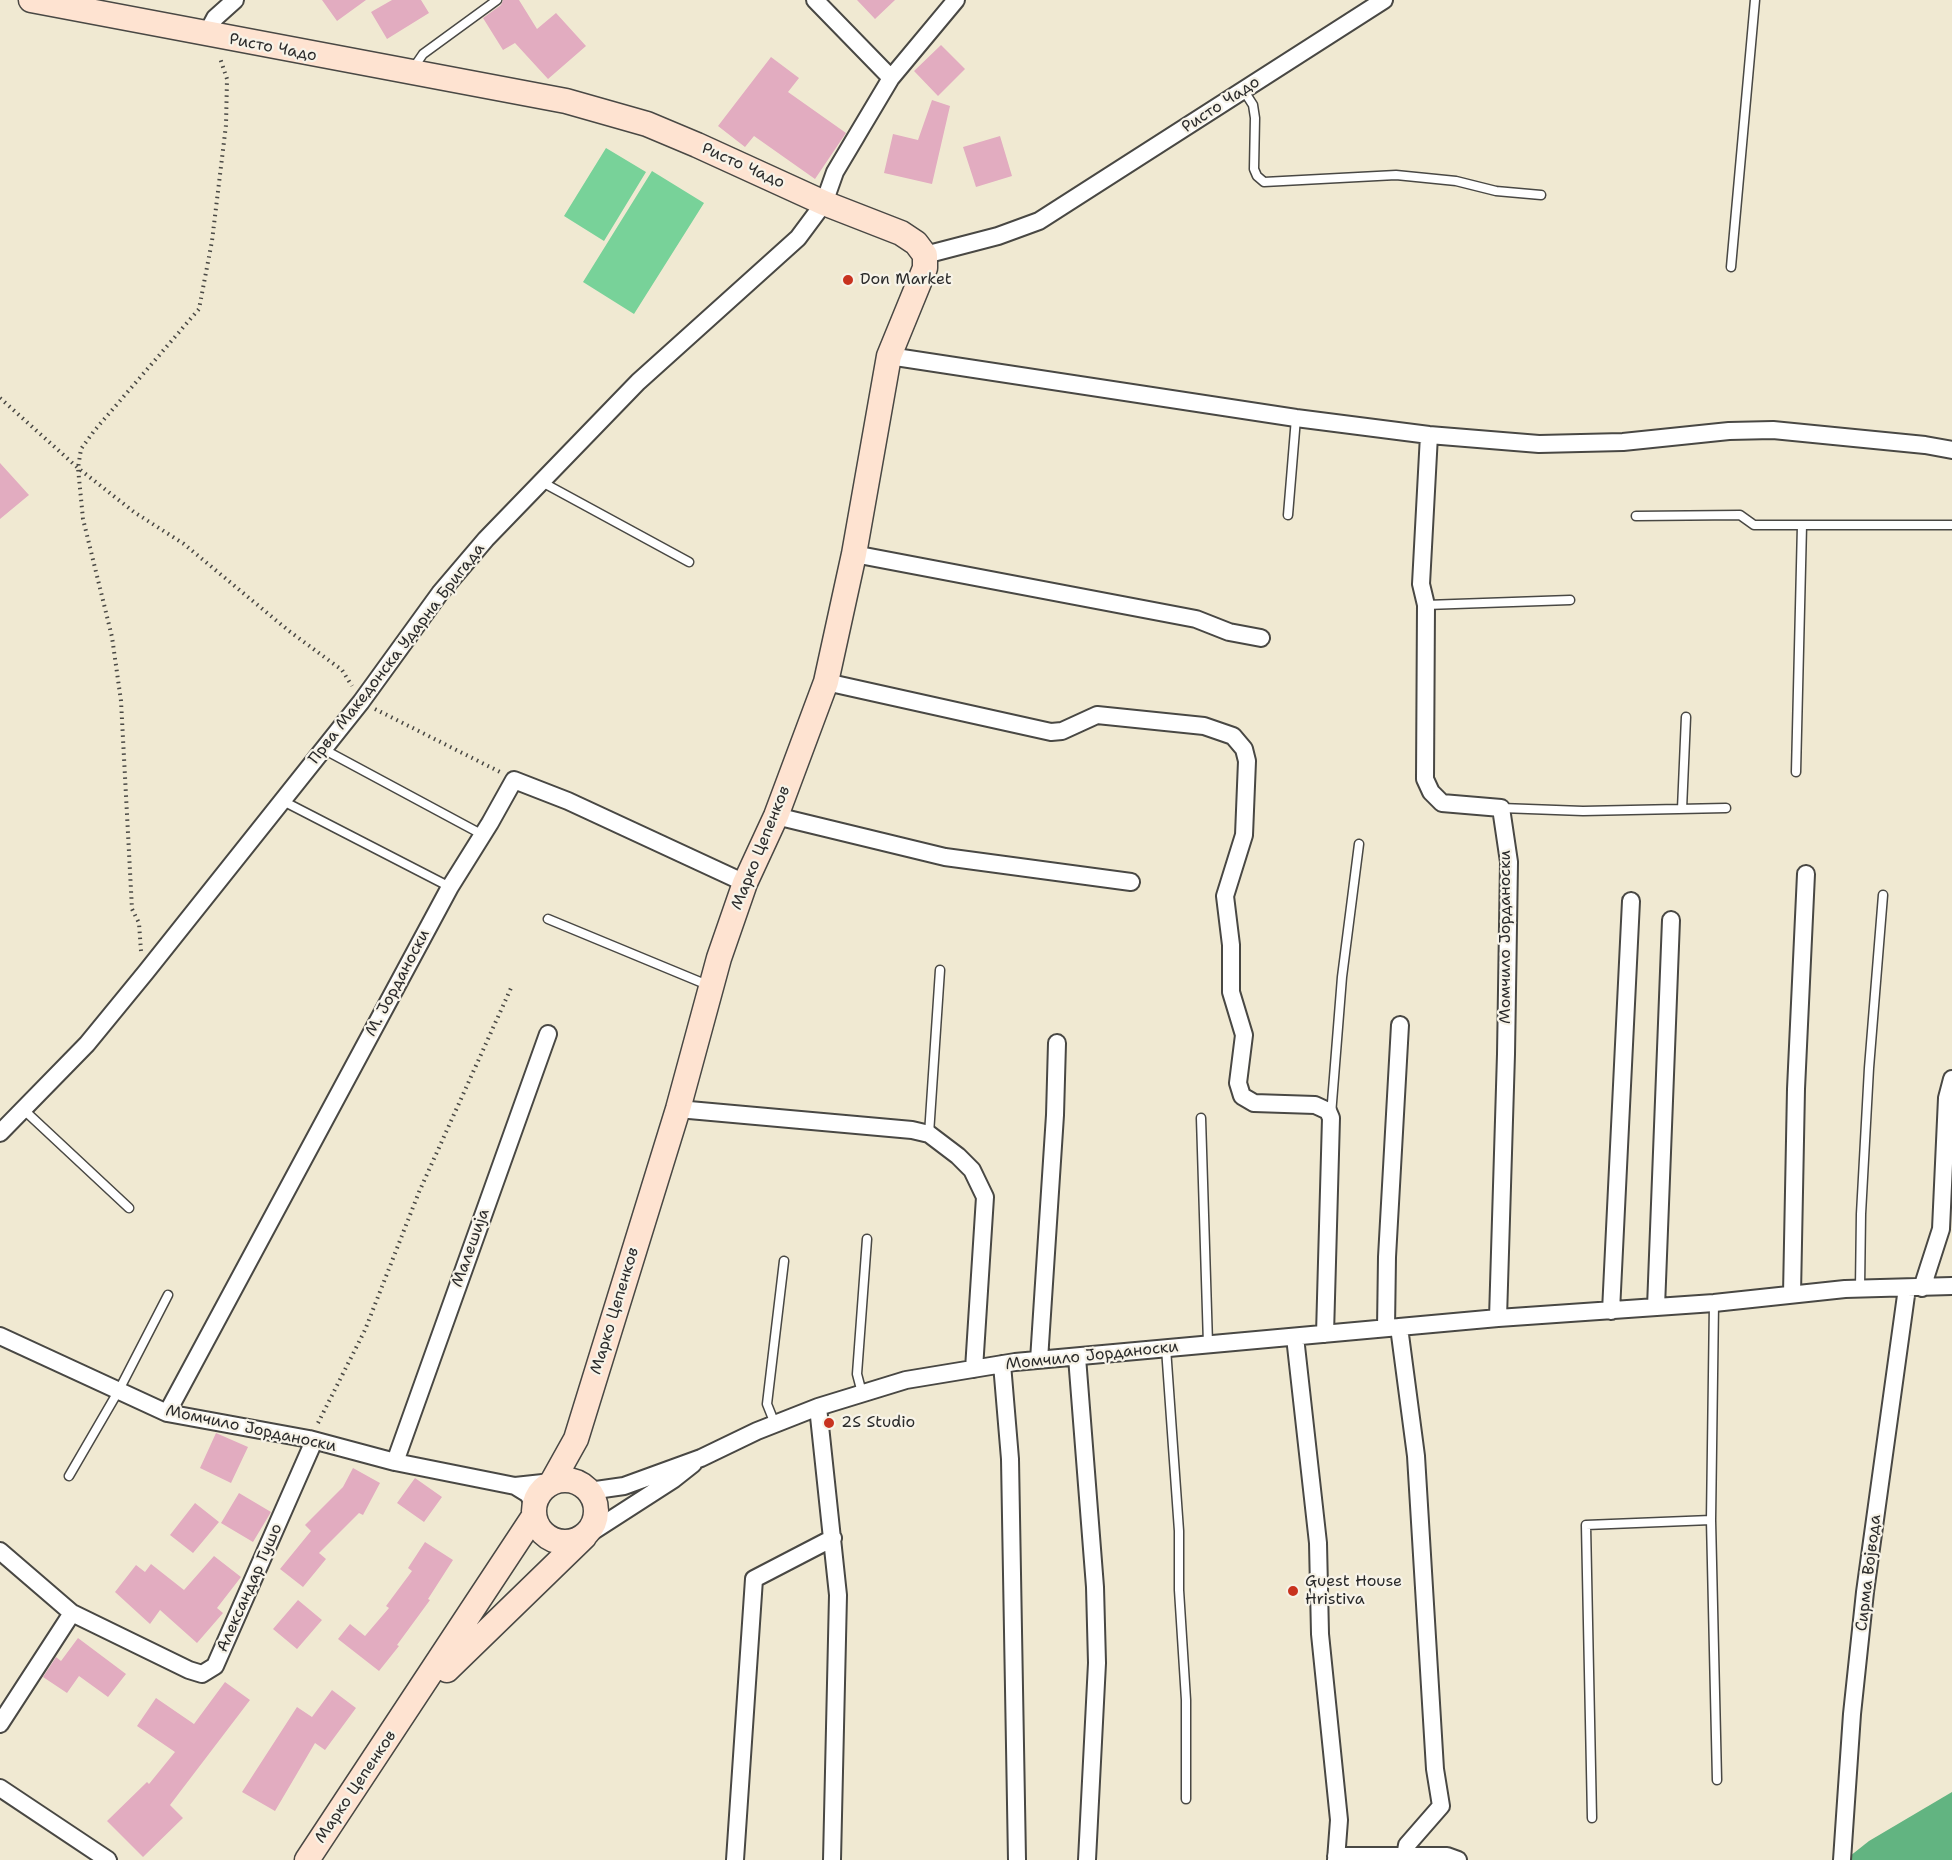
<!DOCTYPE html>
<meta charset="utf-8">
<style>
body{margin:0}
canvas{display:block;background:#f0e9d2}
</style>
<canvas width="1952" height="1860"></canvas>
<script>
const ctx = document.querySelector('canvas').getContext('2d');
ctx.lineJoin = 'round';
function fillPath(path, color) {
  ctx.fillStyle = color;
  ctx.fill(path, 'evenodd');
}
function shape(rows) {
  const path = new Path2D();
  for (const r of rows) {
    if (r.length === 3) {
      path.moveTo(r[0] + r[2], r[1]);
      path.arc(r[0], r[1], r[2], 0, 2 * Math.PI);
      continue;
    }
    path.moveTo(r[0], r[1]);
    for (let i = 2; i < r.length; i += 2) path.lineTo(r[i], r[i + 1]);
  }
  return path;
}
function strokePath(path, color, width, dash) {
  ctx.strokeStyle = color;
  ctx.lineWidth = width;
  ctx.lineCap = dash ? 'butt' : 'round';
  ctx.setLineDash(dash || []);
  ctx.stroke(path);
}
function label(font, color, halo, rows, align = 'center') {
  ctx.font = font + ' "Shantell Sans",sans-serif';
  ctx.lineWidth = 4.5;
  ctx.setLineDash([]);
  ctx.textBaseline = 'middle';
  ctx.strokeStyle = halo;
  ctx.fillStyle = color;
  for (const [text, x, y, turn = 0] of rows) {
    ctx.save();
    ctx.translate(x, y);
    ctx.rotate((+turn || 0) * Math.PI / 180);
    ctx.textAlign = isNaN(turn) ? turn : align;
    if (halo) ctx.strokeText(text, 0, 0);
    ctx.fillText(text, 0, 0);
    ctx.restore();
  }
}
const green = shape([
 [606,148,646,172,604,241,564,216],
 [652,171,704,203,634,314,583,282]
]);
const forest = shape([
 [1952,1792,1952,1860,1845,1860,1869,1841]
]);
const building = shape([
 [322,0,366,0,337,21],
 [392,0,421,0,429,13,387,39,371,12],
 [503,0,519,0,537,29,556,13,586,46,548,79,515,43,503,50,483,18,501,5],
 [857,0,895,0,875,19],
 [941,45,965,69,938,96,914,71],
 [771,57,799,78,788,92,846,133,815,179,754,136,745,147,718,126],
 [932,100,950,106,932,184,884,173,893,134,918,140],
 [1000,136,1012,176,976,187,963,147],
 [0,463,29,495,0,519],
 [216,1433,248,1447,231,1483,200,1468],
 [353,1468,380,1483,363,1515,359,1513,319,1553,326,1559,303,1587,280,1569,311,1531,305,1525,343,1487],
 [415,1478,442,1497,424,1522,397,1503],
 [239,1493,271,1512,253,1542,221,1523],
 [195,1503,219,1522,193,1553,170,1535],
 [425,1542,453,1560,428,1599,430,1600,397,1645,399,1646,379,1671,338,1639,350,1624,365,1636,389,1608,386,1606,412,1571,408,1568],
 [214,1556,241,1577,217,1608,223,1613,197,1643,160,1610,150,1624,115,1592,136,1565,145,1572,151,1564,184,1590],
 [298,1600,322,1620,297,1649,273,1629],
 [78,1638,126,1674,108,1697,79,1676,67,1693,43,1677,56,1657,61,1661],
 [225,1682,250,1700,170,1805,183,1818,143,1857,107,1821,147,1782,149,1784,175,1752,137,1726,156,1698,194,1724],
 [332,1690,356,1708,325,1750,315,1743,275,1811,242,1792,297,1707,312,1717]
]);
const path = shape([
 [0,398,78,468,134,512,184,544,289,631,342,670,352,686],
 [375,709,500,772],
 [141,951,139,923,132,909,121,701,112,637,83,519,78,468,81,449,94,431,199,309,212,241,226,125,227,79,220,58],
 [318,1423,365,1330,419,1192,511,988]
]);
const lane = shape([
 [412,70,423,54,497,0],
 [1244,91,1253,105,1255,118,1254,169,1257,176,1264,182,1396,175,1456,181,1496,191,1541,195],
 [1731,267,1755,0],
 [540,481,689,562],
 [1288,515,1296,418],
 [1636,516,1740,515,1754,525,1952,525],
 [1426,605,1570,600],
 [323,749,483,835],
 [1796,772,1802,525],
 [283,801,450,887],
 [1501,808,1583,811,1726,808],
 [1682,809,1686,717],
 [548,919,710,986],
 [24,1110,129,1208],
 [1331,1115,1342,977,1359,844],
 [1201,1118,1208,1344],
 [929,1134,940,970],
 [1860,1288,1861,1214,1869,1068,1883,895],
 [1714,1303,1711,1520,1717,1780],
 [1166,1348,1179,1531,1179,1590,1186,1700,1186,1799],
 [862,1393,857,1374,867,1239],
 [775,1424,767,1404,784,1261],
 [69,1476,119,1390,168,1295],
 [1592,1818,1586,1525,1711,1520]
]);
const street = shape([
 [815,0,891,78],
 [206,35,215,18,235,0],
 [925,255,998,236,1039,221,1384,0],
 [889,356,1296,418,1429,435,1539,444,1623,442,1729,431,1773,430,1925,445,1952,450],
 [1429,435,1421,584,1426,605,1425,779,1431,792,1442,803,1501,808,1509,862,1506,1054,1498,1318],
 [854,554,1196,619,1229,632,1261,638],
 [826,682,1051,732,1062,731,1097,715,1204,726,1233,736,1244,749,1247,761,1244,835,1225,896,1231,945,1231,992,1244,1035,1238,1083,1242,1096,1254,1103,1315,1105,1328,1111,1331,1118,1325,1334],
 [776,816,945,857,1131,882],
 [678,1109,912,1130,929,1134,958,1156,972,1170,985,1197,974,1369],
 [0,1133,87,1044,146,972,361,702,440,593,486,539,638,382,798,238,824,203,835,172,891,78,956,0],
 [1922,1288,1941,1229,1947,1098,1952,1079],
 [1792,1294,1796,1089,1806,874],
 [1656,1307,1671,920],
 [1611,1311,1631,901],
 [1399,1327,1416,1456,1435,1769,1441,1806,1407,1845,1405,1857],
 [1386,1328,1387,1257,1400,1025],
 [0,1336,167,1413,309,1439,395,1462,515,1486,552,1482],
 [1295,1337,1318,1543,1320,1634,1339,1820,1336,1860],
 [1077,1357,1095,1587,1097,1663,1087,1860],
 [1039,1360,1055,1115,1057,1043],
 [1002,1364,1010,1459,1017,1860],
 [818,1407,838,1595,832,1860],
 [167,1413,450,887,490,823,514,780,568,801,745,883],
 [395,1462,548,1034],
 [515,1486,528,1494,534,1505],
 [589,1491,624,1486,701,1458,757,1431,818,1407,906,1380,1015,1362,1498,1318,1714,1303,1845,1289,1952,1286],
 [584,1537,674,1479,693,1464],
 [0,1551,72,1613],
 [0,1724,72,1613,189,1670,202,1674,215,1666,314,1441],
 [0,1788,108,1860],
 [1336,1856,1447,1856,1458,1860],
 [735,1860,754,1579,833,1538],
 [1842,1860,1852,1714,1865,1592,1907,1288]
]);
const secondary = shape([
 [31,0,566,101,647,124,697,145,824,203,901,233,916,243,925,255,925,268,889,356,854,554,826,682,776,816,745,883,719,958,678,1109,576,1439,552,1482],
 [565,1511,31],
 [447,1670,584,1537],
 [307,1860,534,1516]
]);
const markers = [
 [848,280,6,"#c8321e"],
 [829,1423,6,"#c8321e"],
 [1293,1591,6,"#c8321e"]
];
const streetNames = [
 ["Ристо Чадо",273,48,11],
 ["Ристо Чадо",1221,105,-33],
 ["Ристо Чадо",743,166,24],
 ["Прва Македонска Ударна Бригада",397,654,-52],
 ["Марко Цепенков",761,848,-68],
 ["Момчило Јорданоски",1506,937,-90],
 ["М. Јорданоски",398,983,-62],
 ["Малешија",471,1248,-70],
 ["Марко Цепенков",615,1311,-73],
 ["Момчило Јорданоски",1092,1356,-6],
 ["Момчило Јорданоски",251,1429,12],
 ["Сирма Војвода",1869,1573,-83],
 ["Александар Гушо",250,1588,-66],
 ["Марко Цепенков",356,1787,-56]
];
const poiNames = [
 ["Don Market",860,280],
 ["2S Studio",841,1423],
 ["Guest House",1305,1582],
 ["Hristiva",1305,1600]
];
fillPath(green, '#78d299');
fillPath(forest, '#62b481');
fillPath(building, '#e2acc0');
strokePath(lane, '#494844', 11);
strokePath(street, '#494844', 20);
strokePath(secondary, '#494844', 27);
strokePath(path, '#494844', 4, [1.5, 4.5]);
strokePath(lane, '#fff', 8);
strokePath(street, '#fff', 16);
strokePath(secondary, '#fee3d1', 24);
for (const [x, y, r, color] of markers) {
  const dot = new Path2D();
  dot.arc(x, y, r, 0, 2 * Math.PI);
  ctx.fillStyle = color;
  ctx.fill(dot);
  strokePath(dot, '#f7f3e8', 2);
}
label('16px', '#2b2b2b', '#f7f3e8', streetNames);
label('16px', '#2b2b2b', '#f7f3e8', poiNames, 'left');
</script>
